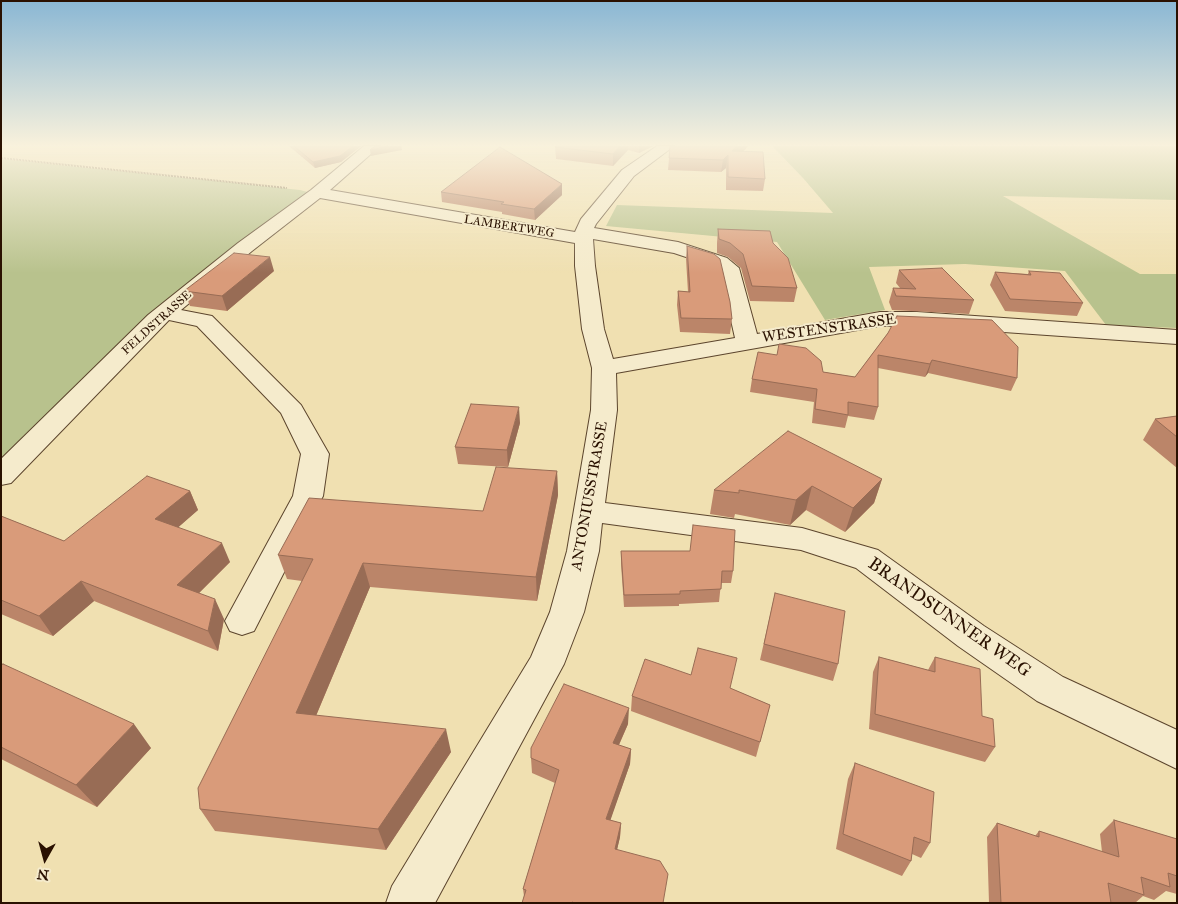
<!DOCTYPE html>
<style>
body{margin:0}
#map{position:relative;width:1178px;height:904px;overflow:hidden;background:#f0e0b1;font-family:"IM FELL Great Primer",serif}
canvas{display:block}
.frame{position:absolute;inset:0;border:2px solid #2a1101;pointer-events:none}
.north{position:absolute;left:20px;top:834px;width:50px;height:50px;-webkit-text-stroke:4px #f5ebcc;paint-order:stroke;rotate:187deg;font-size:14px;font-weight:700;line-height:20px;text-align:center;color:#2a1101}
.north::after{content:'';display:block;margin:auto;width:18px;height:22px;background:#2a1101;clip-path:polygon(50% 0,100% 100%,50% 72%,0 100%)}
</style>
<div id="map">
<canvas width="1178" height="904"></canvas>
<div class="frame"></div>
<div class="north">N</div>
</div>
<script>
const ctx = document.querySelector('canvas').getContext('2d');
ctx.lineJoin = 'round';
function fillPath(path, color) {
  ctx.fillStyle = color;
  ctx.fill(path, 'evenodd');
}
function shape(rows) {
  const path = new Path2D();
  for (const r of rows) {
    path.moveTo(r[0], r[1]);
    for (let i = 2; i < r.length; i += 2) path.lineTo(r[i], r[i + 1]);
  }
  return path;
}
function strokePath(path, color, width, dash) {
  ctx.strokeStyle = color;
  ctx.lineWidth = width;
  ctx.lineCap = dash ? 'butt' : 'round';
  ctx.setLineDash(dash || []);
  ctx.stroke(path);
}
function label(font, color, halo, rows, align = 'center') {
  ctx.font = font + ' "IM FELL Great Primer",serif';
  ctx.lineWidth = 4;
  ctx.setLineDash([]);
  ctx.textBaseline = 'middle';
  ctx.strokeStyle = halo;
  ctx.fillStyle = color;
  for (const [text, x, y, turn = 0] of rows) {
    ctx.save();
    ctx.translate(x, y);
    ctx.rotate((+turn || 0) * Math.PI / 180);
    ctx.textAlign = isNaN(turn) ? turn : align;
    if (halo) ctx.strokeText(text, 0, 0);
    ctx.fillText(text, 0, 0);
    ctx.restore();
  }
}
const green = shape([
 [772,146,1177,146,1177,200,1003,196,1140,274,1177,274,1177,328,1106,325,1065,271,965,264,869,267,885,310,825,320,777,242,606,226,617,205,833,213,803,178],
 [1,159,300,190,315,194,1,460]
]);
const path = shape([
 [1,158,287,188]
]);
const minor = shape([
 [364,146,380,146,330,190,575,232,581,219,622,170,657,146,674,146,634,176,596,224,594,228,678,242,727,258,739,268,757,334,880,312,917,312,1177,330,1177,344,917,326,880,326,616,373,617,410,605,503,802,528,878,550,984,626,1063,677,1177,730,1177,769,1037,701,958,646,856,568,801,550,602,523,599,551,584,612,564,664,435,903,386,903,392,886,531,657,550,612,567,551,591,410,592,368,582,329,575,266,575,243,320,198,252,251,181,310,212,316,301,405,329,454,323,496,254,631,242,635,230,631,225,621,293,496,301,454,281,413,197,326,169,320,11,483,1,485,1,459,148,315,238,243,311,190,364,146],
 [593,239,674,253,713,266,720,271,735,338,613,359,604,329,595,266,593,239]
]);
const wall = shape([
 [289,146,361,146,341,162,315,168],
 [557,146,653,146,639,153,628,150,613,166,556,159,555,147],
 [670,146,748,146,743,152,765,179,763,191,726,190,726,168,721,172,668,170],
 [441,192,562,195,535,220,502,214,502,212,442,202],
 [718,229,773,243,797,288,794,302,750,301,741,268,728,257,717,253,717,243],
 [687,246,732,319,730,334,680,332,677,305,678,291,688,292,686,259],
 [899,270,974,300,969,314,892,310,889,302,893,288,900,288,896,283],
 [274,271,227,311,190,306,184,291],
 [1029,271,1083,303,1077,316,1005,311,990,285,995,272,1028,274],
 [888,333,1017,378,1011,391,928,373,925,377,878,368,878,407,874,420,848,416,845,428,812,423,814,402,750,392,752,379,823,372,855,377],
 [1177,416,1177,468,1143,440,1155,419],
 [520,423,508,467,458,464,455,447],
 [557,471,558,495,537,601,370,587,316,716,451,752,386,850,215,831,200,809,302,581,287,579,278,555,483,511],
 [882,479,874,503,845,532,806,510,790,525,735,514,734,518,710,514,714,490],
 [190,491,198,510,178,527,230,562,199,593,224,619,218,651,94,601,53,636,1,614,1,516,64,541],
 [621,551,733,571,731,583,721,583,719,602,679,604,679,606,624,607,621,564],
 [775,593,838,664,833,681,760,660],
 [879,657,928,670,935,657,982,716,995,747,985,762,869,729,873,672],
 [1,665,151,748,97,807,1,759],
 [730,688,770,705,756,757,631,711,632,696],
 [628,724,619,745,631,749,630,764,610,820,621,823,620,837,617,849,663,903,522,903,524,896,523,889,555,783,532,773,531,758],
 [855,763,930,843,921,858,912,854,911,861,902,876,836,849,848,779],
 [1114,820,1177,839,1177,894,1166,891,1154,900,1143,896,1135,903,1113,903,1110,902,1111,903,989,903,987,837,997,823,1035,836,1039,831,1102,852,1100,834]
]);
const shadedWall = shape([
 [353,146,361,146,341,162,315,168,313,162],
 [388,146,401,146,402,150,371,156,370,150],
 [620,146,628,146,628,150,613,166,613,154],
 [639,146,653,146,639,153],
 [737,146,748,146,731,163,732,151],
 [728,155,726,168,721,172,723,160],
 [562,184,562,195,535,220,534,209],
 [270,257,274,271,227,311,222,296],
 [932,360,928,373,925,377,930,364],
 [519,407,520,423,508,467,507,450],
 [557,471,558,495,537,601,536,577],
 [882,479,874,503,845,532,853,508],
 [812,486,806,510,790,525,796,500],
 [190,491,198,510,165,539,155,519],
 [222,543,230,562,188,604,177,585],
 [363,563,370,587,307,737,296,713],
 [81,581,94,601,53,636,39,616],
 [215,599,224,619,218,651,208,631],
 [629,708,628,724,613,758,613,743],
 [134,724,151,748,97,807,76,785],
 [446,729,451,752,386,850,378,829],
 [631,749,630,764,606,833,606,819],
 [621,823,620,837,614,863,615,849]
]);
const building = shape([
 [294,146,353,146,340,156,313,162,294,146],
 [375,146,388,146,370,150,375,146],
 [557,146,620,146,613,154,555,147,557,146],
 [670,146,737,146,732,151,763,152,765,179,728,177,728,155,723,160,669,158,670,146],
 [500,147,562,184,534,209,501,204,504,202,441,192,500,147],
 [718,229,770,231,773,243,788,258,797,288,752,286,743,254,730,243,719,239,718,229],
 [687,246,714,254,720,259,730,302,732,319,681,318,678,291,690,292,687,246],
 [234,253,270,257,222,296,184,291,234,253],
 [942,268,974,300,896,296,893,288,916,289,899,270,942,268],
 [1029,271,1060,273,1083,303,1010,299,995,272,1031,275,1029,271],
 [897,316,992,320,1018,347,1017,378,932,360,930,364,878,355,878,407,848,402,848,415,815,409,817,389,752,379,758,352,777,355,779,344,806,348,821,361,823,372,855,377,888,333,897,316],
 [471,404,519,407,507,450,455,447,471,404],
 [1177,416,1177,437,1155,419,1177,416],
 [788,431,882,479,853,508,812,486,796,500,739,490,739,493,714,490,788,431],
 [496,467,557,471,536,577,363,563,296,713,446,729,378,829,200,809,198,788,313,559,278,555,309,498,483,511,496,467],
 [147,476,190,491,155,519,222,543,177,585,215,599,208,631,81,581,39,616,1,600,1,516,64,541,147,476],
 [693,525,735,530,733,571,722,571,721,589,680,591,680,594,624,595,621,551,690,551,693,525],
 [775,593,845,611,838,664,764,644,775,593],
 [698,648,737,658,730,688,770,705,760,742,632,696,645,659,691,675,698,648],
 [879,657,935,672,935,657,980,669,982,716,993,719,995,747,875,714,879,657],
 [3,664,134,724,76,785,1,747,1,665,3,664],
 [564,684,629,708,613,743,631,749,606,819,621,823,615,849,660,861,668,874,663,903,575,903,572,902,571,903,522,903,526,890,523,889,559,770,531,758,531,748,564,684],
 [855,763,934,792,930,843,914,837,911,861,843,834,855,763],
 [1114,820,1177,839,1177,876,1168,873,1170,887,1141,877,1144,895,1108,883,1111,903,1001,903,997,823,1039,837,1039,831,1119,857,1114,820]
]);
const farStreetnames = [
 ["LAMBERTWEG",509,227,9],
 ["FELDSTRASSE",157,323,-42]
];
const streetNames = [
 ["WESTENSTRASSE",829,329,-8],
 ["ANTONIUSSTRASSE",590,496,-80]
];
const nearStreetnames = [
 ["BRANDSUNNER WEG",949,618,35]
];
fillPath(green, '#b8c28d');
strokePath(minor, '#5c452d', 2);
strokePath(path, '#2a1101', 2, [0.5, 1]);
fillPath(minor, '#f5ebcc');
fillPath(wall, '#bb8569');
fillPath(shadedWall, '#986c55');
fillPath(building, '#d99b7a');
strokePath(building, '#986c55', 1);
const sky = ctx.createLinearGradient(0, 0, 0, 273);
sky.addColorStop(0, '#8ab7d4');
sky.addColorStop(0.53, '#f8f1dc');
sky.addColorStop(1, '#f8f1dc00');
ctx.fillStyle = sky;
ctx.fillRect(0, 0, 1178, 273);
label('12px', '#2a1101', '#f5ebcc', farStreetnames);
label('15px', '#2a1101', '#f5ebcc', streetNames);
label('18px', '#2a1101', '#f5ebcc', nearStreetnames);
</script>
